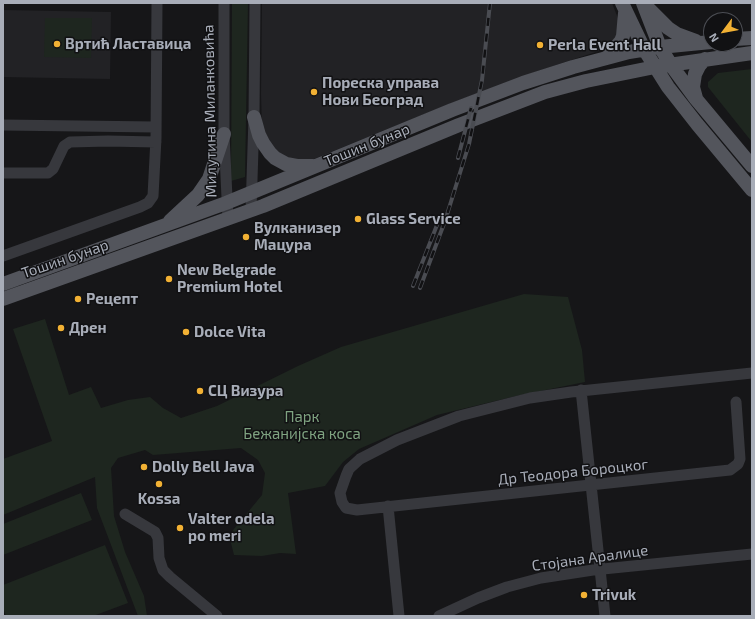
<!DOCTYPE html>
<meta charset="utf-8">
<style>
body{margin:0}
#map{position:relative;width:755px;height:619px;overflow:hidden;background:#161618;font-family:"Exo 2",sans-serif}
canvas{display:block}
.frame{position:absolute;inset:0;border:4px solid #a8adb8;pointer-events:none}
.north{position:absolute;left:703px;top:12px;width:40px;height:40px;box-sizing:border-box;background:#111113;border:1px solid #4d4f55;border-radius:50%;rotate:238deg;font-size:11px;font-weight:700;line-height:16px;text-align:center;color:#a8adb8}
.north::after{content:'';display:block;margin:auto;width:14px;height:18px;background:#f2b134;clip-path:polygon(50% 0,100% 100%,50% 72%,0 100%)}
</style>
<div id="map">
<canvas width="755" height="619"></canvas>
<div class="frame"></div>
<div class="north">N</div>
</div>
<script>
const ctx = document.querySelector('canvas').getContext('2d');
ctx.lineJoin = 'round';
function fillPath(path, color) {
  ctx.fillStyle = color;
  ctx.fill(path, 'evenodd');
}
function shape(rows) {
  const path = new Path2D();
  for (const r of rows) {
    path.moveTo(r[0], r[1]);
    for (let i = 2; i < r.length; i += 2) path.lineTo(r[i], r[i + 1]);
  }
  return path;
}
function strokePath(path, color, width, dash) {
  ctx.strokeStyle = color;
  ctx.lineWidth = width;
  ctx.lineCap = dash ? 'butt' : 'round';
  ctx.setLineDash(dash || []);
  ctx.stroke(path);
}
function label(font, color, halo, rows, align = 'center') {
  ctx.font = font + ' "Exo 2",sans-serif';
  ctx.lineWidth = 3;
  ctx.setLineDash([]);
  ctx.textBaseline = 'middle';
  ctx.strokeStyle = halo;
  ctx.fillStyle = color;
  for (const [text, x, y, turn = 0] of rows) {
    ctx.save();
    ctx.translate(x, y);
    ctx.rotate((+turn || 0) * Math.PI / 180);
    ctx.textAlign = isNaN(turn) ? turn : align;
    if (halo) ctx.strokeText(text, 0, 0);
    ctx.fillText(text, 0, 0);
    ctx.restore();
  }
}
const built = shape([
 [262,3,612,3,621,26,614,46,538,71,449,104,309,161,278,156,262,129,261,94],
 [3,10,111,12,110,79,3,77]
]);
const green = shape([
 [232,3,248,3,245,177,231,181],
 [45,18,92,18,91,58,44,57],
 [752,69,752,142,708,87,708,82,718,73],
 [524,294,568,297,582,350,585,382,516,396,437,415,359,449,343,462,325,486,288,493,296,554,280,553,262,556,234,555,229,535,262,495,265,473,258,460,241,448,153,455,145,450,118,458,111,468,114,516,125,552,144,596,147,616,138,616,97,508,95,477,3,515,3,459,52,441,13,329,45,319,69,395,91,387,101,408,128,400,150,397,163,408,181,418,217,406,298,366,341,347],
 [81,493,92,520,3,555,3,524],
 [105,545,128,603,93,616,6,616,3,608,3,585]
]);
const minor = shape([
 [224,3,224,134,228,219],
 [3,125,155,127],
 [3,173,48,173,53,169,64,146,70,142,108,141,156,142],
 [251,211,254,117,255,3],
 [3,256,140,207,148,203,153,196,156,138,157,3],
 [581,390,605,616],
 [736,402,740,459,738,464,730,470,357,510,346,508,342,502,340,493,346,476,349,469,360,459,397,440,459,416,530,398,571,392,752,373],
 [388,506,399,616],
 [125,514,155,532,158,538,159,558,163,570,170,577,217,616],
 [439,616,478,598,507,587,541,578,593,570,752,554]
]);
const major = shape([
 [622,3,644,49,668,87,697,124,752,190],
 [643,3,660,47,671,65,696,99,752,166],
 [647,7,668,28,677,34,696,41],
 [735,39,752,38],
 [607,57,621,41,623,36,625,13],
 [696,98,693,87,695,74,699,66,705,59],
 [254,117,259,135,263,143,270,153,275,158,286,164,297,166,313,166],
 [170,221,198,195,209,179,224,134],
 [3,284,226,203,452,110,523,83,573,67,629,52,660,47,711,42],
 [3,299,263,206,459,125,545,92,586,81,655,67,752,53]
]);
const rail = shape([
 [458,158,471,108],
 [413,286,437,225],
 [420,288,445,221,469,144,482,80,490,3]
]);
const markers = [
 [57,44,4,"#f2b134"],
 [540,45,4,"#f2b134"],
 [314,92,4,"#f2b134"],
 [358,219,4,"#f2b134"],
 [246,237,4,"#f2b134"],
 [169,279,4,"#f2b134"],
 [78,299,4,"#f2b134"],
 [61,328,4,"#f2b134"],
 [186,332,4,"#f2b134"],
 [200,391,4,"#f2b134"],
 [144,467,4,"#f2b134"],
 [159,484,4,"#f2b134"],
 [180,528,4,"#f2b134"],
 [584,595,4,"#f2b134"]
];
const poiNames = [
 ["Вртић Ластавица",65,44],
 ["Perla Event Hall",548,45],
 ["Пореска управа",322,83],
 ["Нови Београд",322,100],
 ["Glass Service",366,219],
 ["Вулканизер",254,228],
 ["Мацура",254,245],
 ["New Belgrade",177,270],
 ["Premium Hotel",177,287],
 ["Рецепт",86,299],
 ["Дрен",69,328],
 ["Dolce Vita",194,332],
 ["СЦ Визура",208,391],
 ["Dolly Bell Java",152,467],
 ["Kossa",159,499,"center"],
 ["Valter odela",188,519],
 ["po meri",188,536],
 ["Trivuk",592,595]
];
const streetNames = [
 ["Милутина Миланковића",210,111,-91],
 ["Тошин бунар",367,145,-22],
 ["Тошин бунар",65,259,-19],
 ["Др Теодора Бороцког",573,472,-6],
 ["Стојана Аралице",590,558,-8]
];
const parkNames = [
 ["Парк",302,417],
 ["Бежанијска коса",302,434]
];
fillPath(built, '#222225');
fillPath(green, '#1e261f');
strokePath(minor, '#37383d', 11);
strokePath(major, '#53555c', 14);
strokePath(rail, '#4a4c52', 4);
strokePath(rail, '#111113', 2.5, [8]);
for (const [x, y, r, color] of markers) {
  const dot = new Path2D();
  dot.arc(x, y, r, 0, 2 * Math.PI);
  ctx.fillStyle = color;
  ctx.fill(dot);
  strokePath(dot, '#111113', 1.5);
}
label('bold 15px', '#a8adb8', '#111113', poiNames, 'left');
label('15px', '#a8adb8', '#111113', streetNames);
label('15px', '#7fa381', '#111113', parkNames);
</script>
